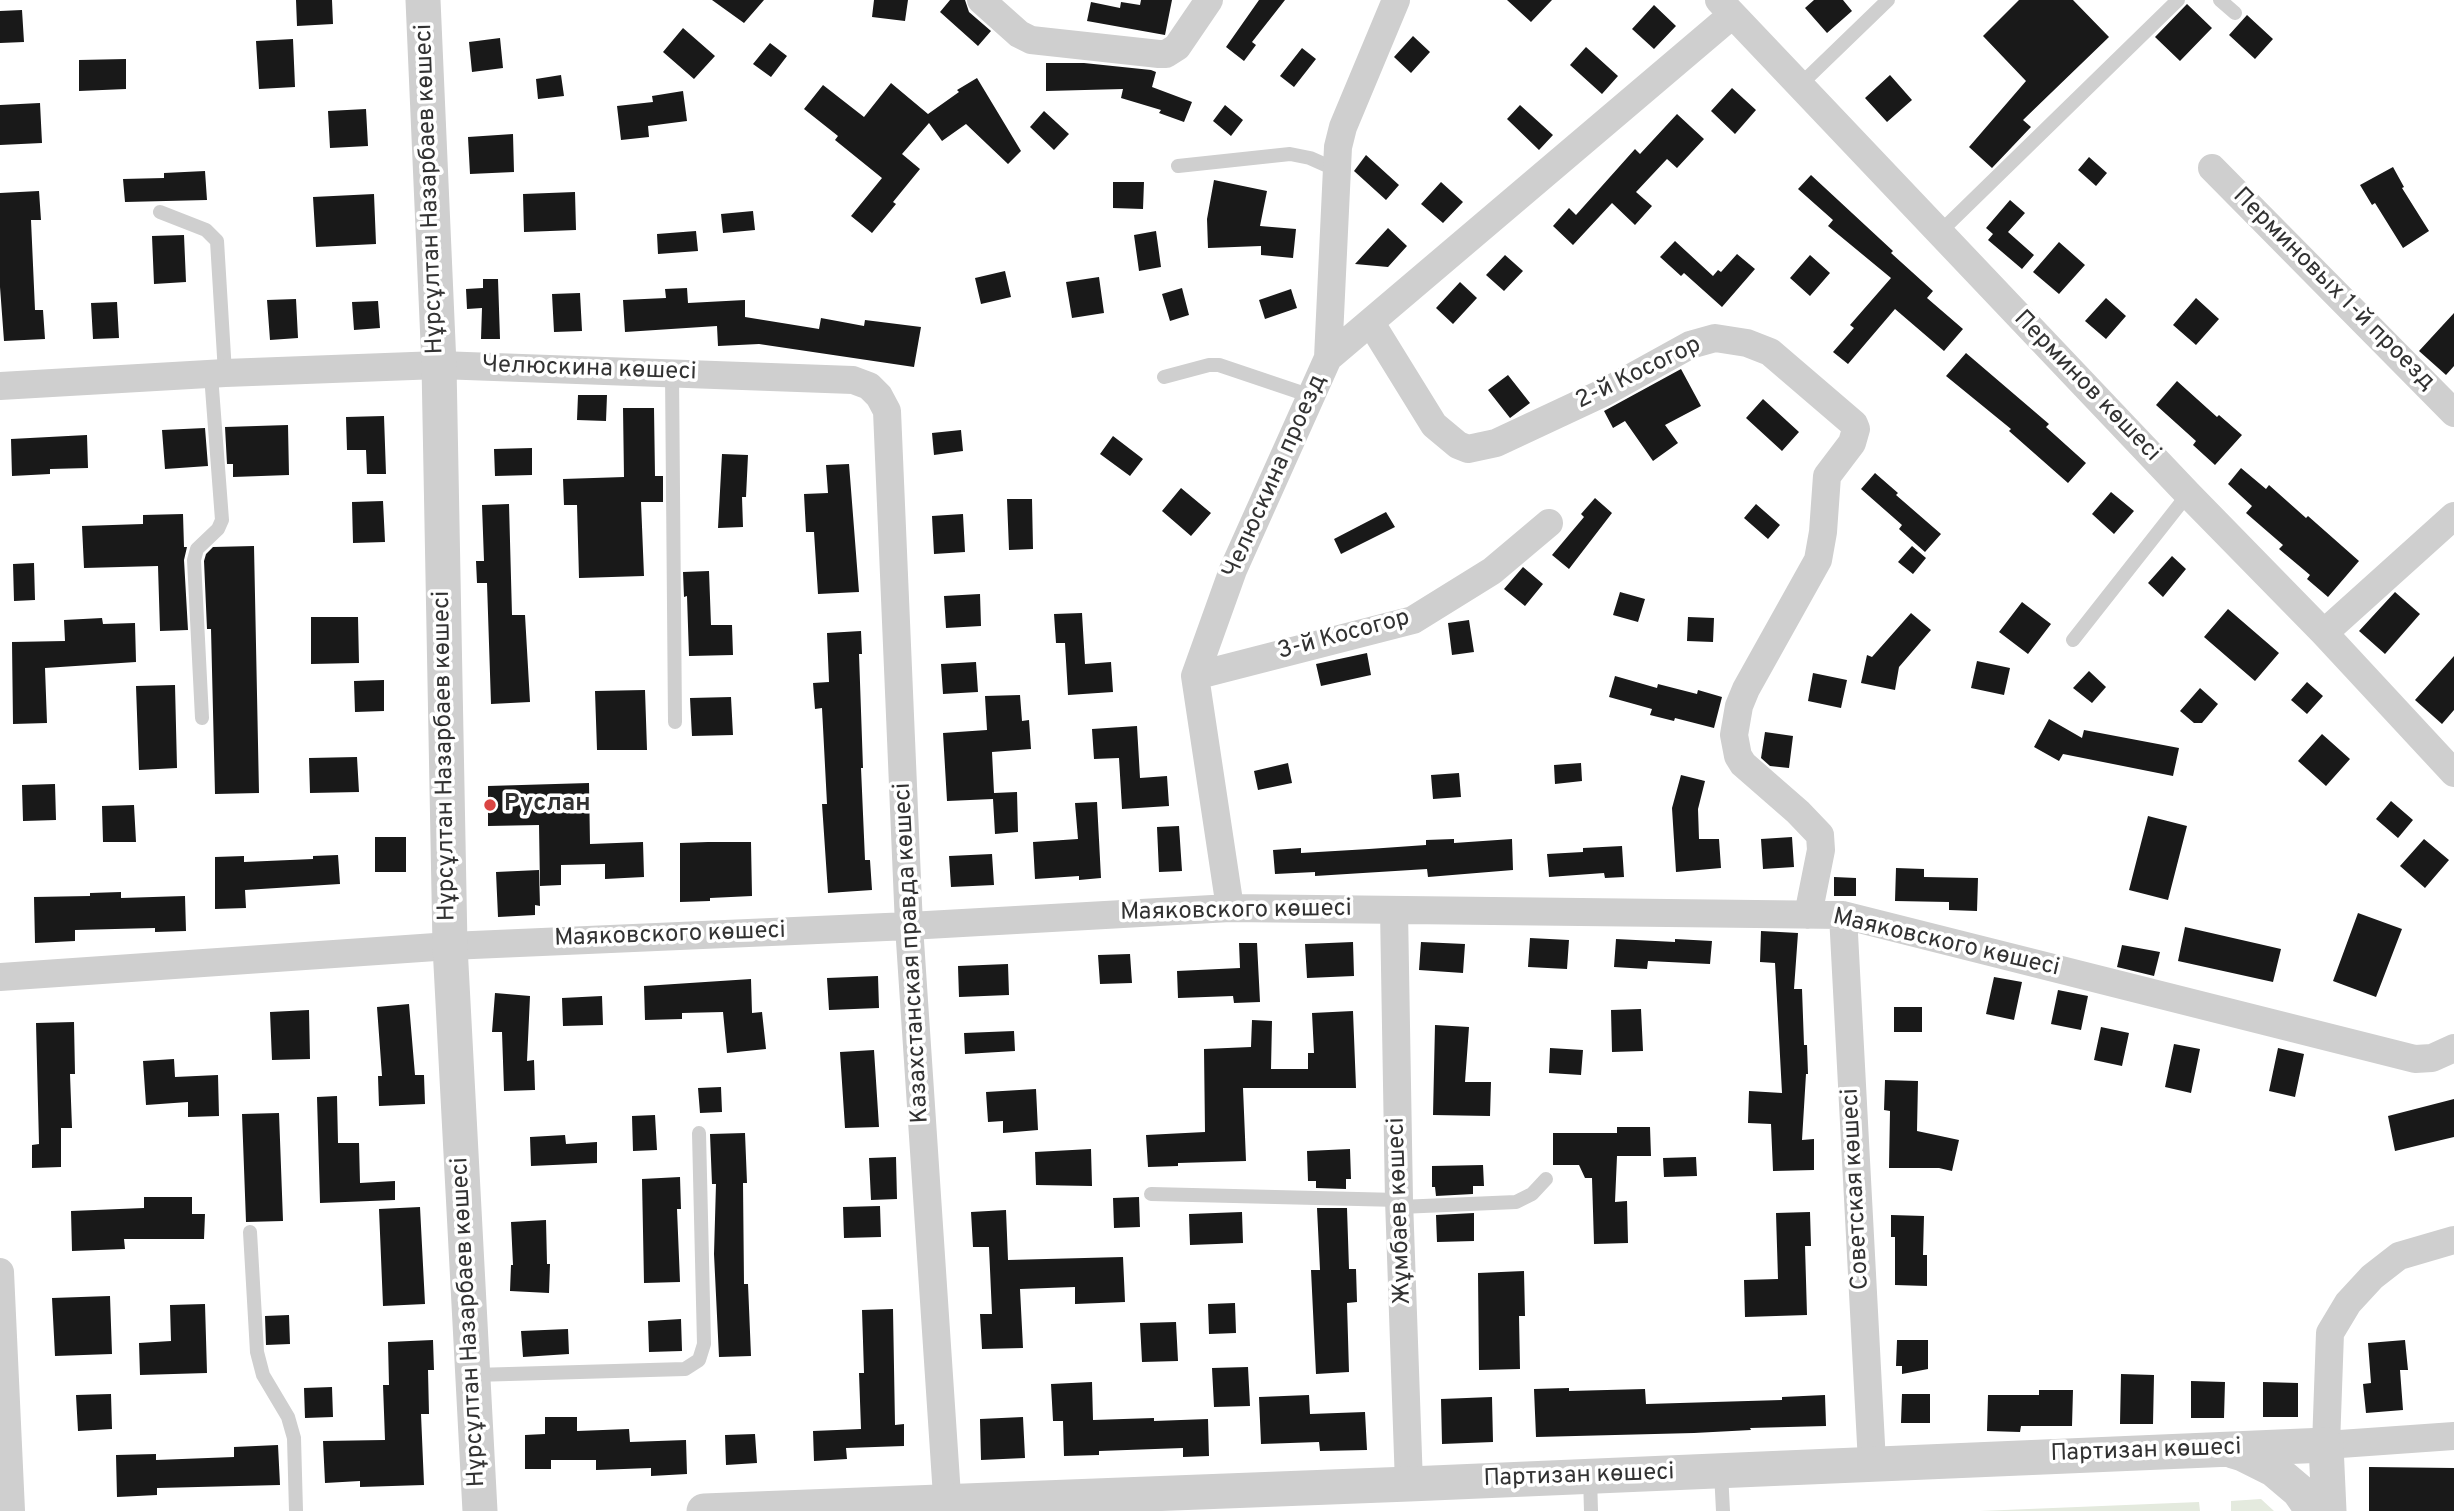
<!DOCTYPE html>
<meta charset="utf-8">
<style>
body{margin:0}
canvas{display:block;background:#fff}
</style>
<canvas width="2454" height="1511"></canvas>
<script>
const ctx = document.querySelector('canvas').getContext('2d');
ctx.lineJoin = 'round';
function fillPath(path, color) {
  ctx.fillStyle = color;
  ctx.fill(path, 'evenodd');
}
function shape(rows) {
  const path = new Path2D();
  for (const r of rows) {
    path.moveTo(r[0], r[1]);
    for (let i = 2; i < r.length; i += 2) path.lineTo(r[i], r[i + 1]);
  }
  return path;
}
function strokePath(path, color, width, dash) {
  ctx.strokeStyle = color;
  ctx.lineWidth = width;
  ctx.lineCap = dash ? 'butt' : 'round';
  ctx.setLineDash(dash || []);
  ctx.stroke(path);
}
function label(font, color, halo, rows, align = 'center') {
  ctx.font = font + ' Overpass,sans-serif';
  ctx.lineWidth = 7;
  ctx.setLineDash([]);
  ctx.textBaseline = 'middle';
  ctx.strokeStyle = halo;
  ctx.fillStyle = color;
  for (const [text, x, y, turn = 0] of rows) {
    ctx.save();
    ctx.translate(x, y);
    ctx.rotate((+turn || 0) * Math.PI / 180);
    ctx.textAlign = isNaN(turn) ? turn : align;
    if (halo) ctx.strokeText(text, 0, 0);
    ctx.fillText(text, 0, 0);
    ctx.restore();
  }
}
const green = shape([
 [2261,1499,2274,1511,2231,1511,2231,1501],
 [2199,1502,2200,1511,1980,1511]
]);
const building = shape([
 [296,0,332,0,333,24,297,26],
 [712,0,764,0,744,23],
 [874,0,908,0,905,21,872,17],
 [950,0,965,0,969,12,991,31,978,46,940,12],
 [1141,0,1172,0,1165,35,1087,21,1091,2,1120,8,1121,2,1140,5],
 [1259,0,1285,0,1252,42,1256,45,1244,61,1226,47],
 [1507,0,1552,0,1531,22],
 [1814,0,1843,0,1852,11,1827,33,1805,8],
 [2019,0,2073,0,2109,37,2023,120,2031,127,1992,168,1969,147,2026,81,1983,36],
 [2187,4,2212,28,2180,61,2155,37],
 [1654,5,1676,26,1654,49,1632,29],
 [22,10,24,42,0,43,0,11],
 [2247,15,2273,39,2255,59,2229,35],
 [683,28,715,56,694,79,663,52],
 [1413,36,1430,52,1411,73,1394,57],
 [500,38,503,68,472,72,469,42],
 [293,39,295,87,259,89,256,41],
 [770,43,787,56,771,77,753,64],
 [1586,47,1618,76,1602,94,1570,65],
 [1302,48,1316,59,1294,87,1280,76],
 [126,59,126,89,79,91,79,60],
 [1046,63,1084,63,1151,70,1156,72,1152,87,1192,102,1184,122,1159,113,1161,110,1121,98,1123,89,1046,91],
 [561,75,564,96,538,99,536,79],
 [1890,75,1912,100,1887,122,1865,98],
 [977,78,1021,151,1008,164,966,124,942,141,929,123,902,154,920,169,893,202,896,204,872,233,851,216,882,178,835,140,838,136,804,109,823,85,864,117,891,83,928,114,959,92,957,90],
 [1732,88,1756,110,1735,134,1711,111],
 [683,91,687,121,648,126,649,137,621,140,617,106,653,102,652,96],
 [40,103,42,143,0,145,0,105],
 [1225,105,1243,120,1231,136,1213,121],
 [1520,105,1553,135,1539,150,1507,119],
 [366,109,368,146,330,148,328,111],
 [1044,111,1069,134,1054,150,1030,127],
 [1677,114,1704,139,1677,168,1667,159,1636,192,1652,206,1635,225,1612,203,1573,245,1553,226,1569,208,1576,215,1635,149,1640,154],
 [513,134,514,172,470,174,468,137],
 [1366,155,1399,185,1386,200,1354,171],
 [2089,157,2107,173,2096,186,2078,170],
 [2393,167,2404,187,2402,188,2429,231,2403,248,2375,203,2372,205,2360,185],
 [205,171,207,200,125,202,123,179,164,178,164,173],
 [1811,175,1893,251,1891,253,1933,291,1927,298,1963,329,1944,351,1895,309,1848,364,1833,352,1854,328,1850,325,1891,278,1828,226,1833,220,1798,189],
 [1214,180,1267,191,1260,226,1296,229,1293,258,1261,255,1261,246,1208,248,1207,219],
 [1113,182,1144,182,1143,209,1113,208],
 [1441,182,1463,202,1443,223,1421,204],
 [39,191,41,220,31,220,35,310,43,310,45,339,4,341,0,287,0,193],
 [575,192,576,230,524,232,523,194],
 [374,194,376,244,316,247,313,197],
 [2010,200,2025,213,2008,232,2034,255,2022,269,1988,240,1993,234,1986,228],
 [753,211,755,230,723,233,721,214],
 [1388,228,1407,246,1388,267,1355,264],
 [696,231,698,251,658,254,657,234],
 [1156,231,1161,267,1139,271,1134,235],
 [184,235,186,282,154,284,152,236],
 [1675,241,1713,276,1718,270,1721,272,1737,254,1755,269,1722,307,1684,273,1681,276,1660,257],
 [2059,242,2085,265,2059,294,2033,272],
 [1505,255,1523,271,1504,291,1486,275],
 [1810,255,1830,273,1810,296,1790,278],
 [1005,271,1011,297,981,304,975,278],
 [1099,277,1104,313,1072,318,1066,282],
 [483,279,498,279,500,339,481,339,482,308,467,309,466,289,483,288],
 [1460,282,1477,298,1453,324,1436,308],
 [687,288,688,303,745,300,745,317,819,329,821,318,864,326,865,320,921,327,914,367,759,344,718,346,717,326,625,332,623,300,666,298,665,289],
 [1182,288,1189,315,1170,321,1162,294],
 [1291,289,1297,308,1265,319,1259,300],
 [580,293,582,331,554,332,552,294],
 [2106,298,2126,316,2106,339,2085,321],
 [2196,298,2219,319,2196,345,2173,325],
 [296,299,298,338,270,340,267,300],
 [378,301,380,328,354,330,352,302],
 [117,302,119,338,93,339,91,303],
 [2454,313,2454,366,2446,375,2419,351],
 [1966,353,2049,424,2046,427,2086,463,2068,483,2009,431,2011,429,1946,376],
 [1681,369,1701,406,1665,425,1678,443,1653,461,1625,421,1613,428,1604,411],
 [1508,375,1530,403,1510,418,1488,390],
 [2177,381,2217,417,2219,415,2242,435,2215,465,2193,445,2196,441,2156,405],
 [578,395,607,395,606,421,577,420],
 [1763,399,1799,432,1782,451,1746,418],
 [623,408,654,408,655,476,663,476,663,502,641,502,644,576,579,578,577,505,564,505,563,479,624,477],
 [384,416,386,474,367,474,366,450,347,450,346,417],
 [288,425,289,475,233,477,233,464,227,464,225,427],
 [205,428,208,466,165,469,162,430],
 [961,430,963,451,934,455,932,433],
 [87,435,88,468,50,469,50,474,12,476,11,439],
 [1113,436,1143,459,1130,476,1100,454],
 [532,448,532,475,495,476,494,449],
 [722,454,748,455,746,497,742,497,743,527,718,528],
 [849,464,859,592,818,594,814,532,806,532,804,494,828,493,826,465],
 [2241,468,2266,489,2269,485,2306,518,2308,516,2359,561,2328,597,2307,579,2310,575,2279,549,2283,545,2246,513,2252,506,2228,484],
 [1875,473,1898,493,1896,495,1941,534,1925,552,1899,529,1902,525,1861,489],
 [1181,488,1211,513,1191,536,1162,511],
 [2111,492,2134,511,2114,534,2092,514],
 [1595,498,1612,513,1569,569,1552,555,1584,517,1581,514],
 [1007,499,1032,499,1033,549,1009,550],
 [383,501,385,542,353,543,352,502],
 [509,504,512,615,525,615,530,702,491,704,487,583,477,583,476,561,484,561,482,505],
 [1756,504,1780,525,1768,539,1744,518],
 [1386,512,1395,527,1341,554,1334,539],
 [183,514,184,547,187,547,184,560,188,630,160,631,158,566,84,568,82,526,143,524,143,515],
 [963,514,965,552,934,554,932,516],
 [254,546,259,793,215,794,211,629,207,629,204,561,206,554,213,547],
 [1912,546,1926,558,1913,574,1898,562],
 [2172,556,2186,569,2163,597,2148,583],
 [34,563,35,600,14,601,13,564],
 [1523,567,1543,584,1525,606,1504,589],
 [709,571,711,625,732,625,733,655,689,656,687,596,684,597,683,572],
 [1620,592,1645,599,1638,622,1613,615],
 [2395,592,2420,614,2385,654,2359,631],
 [980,594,981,626,946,628,944,596],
 [2022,602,2051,624,2028,654,1999,632],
 [2228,609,2279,653,2255,681,2204,637],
 [1082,613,1085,664,1111,662,1113,692,1068,695,1065,643,1056,643,1054,614],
 [1911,613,1931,630,1899,667,1895,690,1861,683,1867,655,1872,657],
 [311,617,358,617,359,663,311,664],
 [1688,617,1714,618,1713,642,1687,641],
 [102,618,103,624,135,623,136,662,45,668,47,723,13,724,12,642,65,641,64,620],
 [1469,620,1474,652,1452,655,1448,623],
 [861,631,862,654,859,654,863,768,861,768,865,860,870,860,872,890,828,893,822,804,827,804,822,708,815,709,813,683,829,682,827,633],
 [1367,653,1371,675,1321,686,1316,664],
 [2454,656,2454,710,2442,724,2415,700],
 [1977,661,2010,668,2004,695,1971,688],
 [976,662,978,692,943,694,941,664],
 [2089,671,2106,687,2092,703,2073,688],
 [1813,673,1847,680,1841,708,1808,701],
 [1615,676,1657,688,1658,684,1697,694,1698,690,1722,697,1714,728,1675,718,1674,721,1650,715,1652,709,1609,697],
 [384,680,384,711,355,712,354,681],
 [2307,682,2323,696,2307,714,2291,700],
 [175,685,177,768,139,770,136,686],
 [2200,688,2218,704,2202,723,2194,723,2180,711],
 [645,690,647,750,597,750,595,691],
 [1020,695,1022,721,1029,720,1031,749,992,752,994,793,1017,792,1018,832,995,834,993,799,947,801,943,733,987,730,985,696],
 [731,697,733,735,692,736,690,698],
 [2049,719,2082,738,2084,730,2179,748,2173,776,2063,754,2059,761,2034,747],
 [1137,726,1140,778,1167,776,1169,806,1122,809,1119,758,1094,759,1092,729],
 [1765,732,1793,736,1789,768,1770,766,1761,758],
 [2322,734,2350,759,2326,786,2298,761],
 [357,757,359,792,310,793,309,758],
 [1288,763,1292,783,1258,790,1254,771],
 [1581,763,1582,781,1555,784,1554,765],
 [1459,773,1461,797,1433,799,1431,775],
 [1681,775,1705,781,1698,809,1699,839,1719,839,1721,868,1676,872,1672,808],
 [589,783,590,844,643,842,644,877,605,879,605,864,561,865,561,885,540,886,539,825,488,826,488,786],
 [55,784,56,820,23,821,22,785],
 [2391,801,2413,820,2398,838,2376,819],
 [1097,802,1101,878,1079,880,1079,876,1035,879,1033,842,1078,839,1075,803],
 [134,805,136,842,103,842,102,806],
 [2148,816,2187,826,2168,900,2129,890],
 [1179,826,1182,871,1159,872,1157,827],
 [375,837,406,837,406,872,375,872],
 [1792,837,1794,867,1763,869,1761,839],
 [1454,839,1454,843,1512,839,1513,870,1428,877,1427,869,1315,876,1315,872,1275,874,1273,850,1301,848,1301,853,1369,849,1426,845,1426,840],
 [2424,839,2449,860,2425,888,2400,866],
 [708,842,751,842,752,896,710,898,710,901,680,902,680,843],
 [1622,846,1624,877,1605,878,1604,873,1549,877,1547,854,1583,852,1583,848],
 [992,854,994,885,951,887,949,856],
 [338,855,340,884,245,890,246,908,215,909,215,857,244,856,244,862,313,859,313,856],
 [1896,868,1924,869,1924,877,1978,878,1977,911,1949,910,1949,902,1895,901],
 [539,870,540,906,535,905,535,915,498,917,496,872],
 [1834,877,1856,878,1856,896,1834,896],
 [121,892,121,898,185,896,186,931,155,932,155,928,75,930,75,941,35,943,34,897,90,896,90,893],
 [2358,913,2402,929,2376,997,2333,981],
 [2185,927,2281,949,2273,982,2178,961],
 [1761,931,1798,933,1794,989,1802,989,1804,1045,1807,1045,1808,1074,1806,1074,1802,1140,1814,1139,1814,1170,1773,1171,1771,1124,1748,1123,1749,1091,1782,1093,1775,963,1760,962],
 [1530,938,1569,940,1567,969,1528,967],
 [1616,939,1675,942,1675,939,1712,941,1710,964,1648,961,1647,969,1614,967],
 [1353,942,1354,976,1307,978,1305,944],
 [1421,942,1465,944,1463,973,1419,970],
 [1239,943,1257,943,1260,1002,1234,1003,1233,996,1178,998,1177,971,1240,968],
 [2122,945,2160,952,2154,976,2117,967],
 [1130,954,1132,983,1100,984,1098,955],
 [1008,964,1009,995,959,997,958,966],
 [878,976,879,1008,829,1010,827,978],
 [1994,977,2022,982,2014,1020,1986,1014],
 [751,979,752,1013,762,1012,766,1049,727,1053,723,1012,682,1013,682,1019,645,1020,644,986],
 [2058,990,2088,996,2081,1030,2051,1024],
 [495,993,530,996,527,1061,534,1060,535,1090,504,1091,502,1032,492,1032],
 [602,996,603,1025,563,1026,562,998],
 [409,1004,415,1075,424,1075,425,1104,379,1106,378,1076,382,1076,377,1007],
 [1894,1007,1922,1007,1922,1032,1894,1032],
 [1641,1009,1643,1051,1612,1052,1611,1010],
 [309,1010,310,1059,272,1060,270,1012],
 [1353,1011,1356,1088,1243,1088,1246,1161,1178,1163,1178,1166,1148,1167,1146,1135,1205,1132,1204,1049,1251,1047,1252,1020,1272,1021,1271,1069,1308,1069,1308,1053,1314,1053,1312,1013],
 [74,1022,75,1074,70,1074,72,1128,61,1128,61,1167,32,1168,32,1145,39,1144,36,1023],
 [1435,1025,1469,1027,1465,1082,1491,1082,1490,1116,1433,1115],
 [2101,1027,2129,1033,2122,1066,2094,1060],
 [1014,1031,1015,1051,965,1054,964,1033],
 [2174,1044,2200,1049,2191,1093,2165,1087],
 [1550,1048,1583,1050,1581,1075,1549,1073],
 [2278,1048,2304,1054,2295,1097,2269,1091],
 [874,1050,879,1127,845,1128,840,1052],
 [174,1059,175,1077,218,1075,219,1116,188,1117,188,1102,146,1105,143,1061],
 [1885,1080,1918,1081,1917,1131,1959,1140,1952,1171,1939,1168,1889,1168,1890,1111,1884,1110],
 [721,1087,722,1112,700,1113,698,1088],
 [1036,1089,1038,1130,1003,1133,1003,1121,988,1122,986,1092],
 [337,1096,338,1143,359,1143,360,1183,395,1181,395,1200,320,1203,317,1097],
 [2454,1099,2454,1137,2395,1151,2388,1116],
 [279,1113,283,1221,246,1222,242,1114],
 [655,1115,657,1150,633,1151,632,1116],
 [1617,1127,1650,1127,1651,1156,1617,1156,1615,1202,1627,1201,1628,1243,1594,1244,1592,1178,1585,1178,1579,1165,1553,1165,1553,1133,1617,1133],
 [745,1133,747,1183,743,1183,744,1284,748,1284,751,1356,719,1357,714,1254,716,1184,712,1184,710,1134],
 [565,1135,566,1144,597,1142,597,1163,531,1166,530,1137],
 [1091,1149,1092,1186,1036,1185,1035,1152],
 [1350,1149,1351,1179,1346,1179,1346,1189,1316,1188,1316,1181,1308,1181,1307,1151],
 [896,1157,897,1199,871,1200,869,1158],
 [1696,1157,1697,1176,1664,1177,1663,1158],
 [1483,1165,1484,1186,1473,1186,1473,1194,1436,1196,1435,1187,1432,1187,1432,1166],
 [680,1177,681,1209,677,1209,680,1282,644,1283,642,1179],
 [144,1197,192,1197,192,1214,205,1214,204,1239,124,1239,125,1249,72,1251,71,1211,144,1208],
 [1139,1197,1140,1227,1114,1228,1113,1198],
 [880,1206,881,1237,844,1238,843,1207],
 [420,1207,425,1304,383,1306,379,1209],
 [1317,1208,1347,1208,1349,1269,1356,1269,1357,1302,1347,1303,1349,1372,1316,1374,1311,1270,1320,1270],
 [1006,1210,1008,1260,1123,1257,1125,1302,1075,1304,1075,1287,1020,1289,1023,1348,982,1349,980,1314,992,1314,989,1247,973,1247,971,1212],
 [1242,1212,1243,1243,1190,1245,1189,1214],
 [1810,1212,1811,1246,1805,1246,1807,1315,1745,1317,1744,1280,1778,1279,1776,1213],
 [1474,1213,1474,1241,1437,1242,1436,1215],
 [1891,1215,1924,1216,1923,1255,1927,1255,1927,1286,1895,1285,1895,1237,1891,1237],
 [546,1220,547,1264,550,1264,549,1293,510,1291,511,1265,513,1265,511,1222],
 [1524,1271,1525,1316,1519,1316,1520,1369,1479,1370,1478,1273],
 [110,1296,112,1354,55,1356,52,1298],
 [1235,1303,1236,1333,1209,1334,1208,1304],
 [205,1304,207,1373,140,1375,139,1343,171,1341,170,1305],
 [893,1309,895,1425,904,1424,904,1446,846,1448,847,1459,814,1461,813,1431,861,1429,859,1373,864,1373,862,1310],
 [289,1315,290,1344,266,1345,265,1316],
 [681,1319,682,1351,649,1352,648,1321],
 [1176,1322,1178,1361,1142,1362,1140,1323],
 [568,1329,569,1354,523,1357,521,1331],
 [433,1340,434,1370,428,1370,429,1414,421,1414,424,1485,360,1487,360,1481,325,1483,323,1441,385,1440,383,1385,389,1385,388,1342],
 [1897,1340,1928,1340,1928,1369,1902,1374,1902,1366,1896,1366],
 [2405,1340,2408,1370,2400,1370,2403,1410,2366,1413,2363,1384,2371,1383,2368,1343],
 [1248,1367,1250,1406,1214,1407,1212,1368],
 [2121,1374,2154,1375,2153,1424,2120,1424],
 [2191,1381,2225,1382,2224,1418,2191,1418],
 [1092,1382,1093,1420,1154,1418,1154,1421,1208,1419,1209,1456,1183,1457,1183,1448,1099,1451,1099,1455,1064,1456,1063,1421,1053,1421,1051,1384],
 [2263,1382,2298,1383,2298,1417,2263,1417],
 [332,1387,333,1417,305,1418,304,1388],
 [1569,1388,1569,1391,1645,1389,1646,1404,1782,1400,1782,1397,1825,1395,1826,1426,1750,1428,1751,1430,1694,1433,1536,1437,1534,1389],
 [2039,1390,2073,1390,2072,1426,2021,1426,2020,1432,1987,1431,1988,1395,2039,1395],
 [111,1394,112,1429,78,1431,76,1395],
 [1902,1394,1930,1394,1930,1423,1901,1423],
 [1309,1395,1310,1414,1365,1412,1367,1450,1320,1451,1319,1442,1261,1444,1259,1397],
 [1492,1397,1493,1442,1442,1444,1441,1399],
 [545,1417,577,1417,577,1431,629,1429,630,1442,686,1440,687,1474,651,1476,651,1468,596,1470,596,1460,551,1460,551,1469,525,1469,525,1435,545,1434],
 [1023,1417,1025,1458,981,1460,980,1419],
 [755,1434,757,1463,726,1465,725,1435],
 [278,1445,280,1485,157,1488,157,1495,117,1497,116,1455,156,1454,156,1460,234,1457,234,1447],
 [2369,1467,2454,1468,2454,1511,2369,1511]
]);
const service = shape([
 [2220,0,2235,13],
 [1800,85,1888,0],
 [1178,166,1290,154,1310,158,1337,170],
 [160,212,206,230,217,241,225,373],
 [1939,233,2178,0],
 [672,373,675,722],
 [1164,377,1209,365,1219,365,1311,396],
 [2073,640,2188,494],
 [202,718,194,560,197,549,218,529,222,520,211,375],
 [1151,1194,1399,1200],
 [1400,1207,1516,1202,1532,1194,1546,1179],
 [250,1232,257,1352,263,1375,288,1417,294,1438,296,1511],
 [474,1375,685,1369,699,1360,704,1344,699,1133],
 [1721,1472,1723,1511],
 [1590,1477,1591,1511]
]);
const minor = shape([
 [981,0,1019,34,1031,40,1159,54,1166,54,1177,47,1209,0],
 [1719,0,2188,494,2324,633,2454,773],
 [2212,168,2454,413],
 [1371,323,1434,425,1458,445,1468,449,1496,443,1605,392,1690,345,1715,338,1747,343,1770,352,1854,424,1856,429,1852,443,1827,476,1823,532,1818,560,1746,689,1739,706,1734,735,1738,756,1743,764,1798,812,1820,835,1821,850,1808,915],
 [1328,358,1338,147,1343,127,1396,0],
 [0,386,225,373,439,365,853,380,869,386,879,396,887,411,909,926,948,1511],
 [2324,633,2454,516],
 [1195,676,1413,620,1492,571,1549,523],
 [1230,908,1195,676,1233,570,1328,358,1732,15],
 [1394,910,1399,1200,1409,1484],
 [1843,915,1872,1463],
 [0,977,450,946,909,926,1230,908,1843,915,2415,1059,2432,1058,2454,1048],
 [2454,1240,2399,1256,2372,1277,2348,1303,2330,1333,2326,1445,2454,1436],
 [0,1272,11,1511]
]);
const tertiary = shape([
 [423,0,439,365,450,946,480,1511],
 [2233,1451,2243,1454,2273,1469,2299,1491,2313,1511],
 [704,1511,1409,1484,2326,1445,2329,1511]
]);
const markers = [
 [490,805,7,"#da4543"]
];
const streetNames = [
 ["Нұрсұлтан Назарбаев көшесі",431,189,-92],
 ["Перминовых 1-й проезд",2333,290,45],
 ["Челюскина көшесі",589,370,2],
 ["2-й Косогор",1639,374,-26],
 ["Перминов көшесі",2086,387,46],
 ["Челюскина проезд",1276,477,-66],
 ["3-й Косогор",1344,636,-15],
 ["Нұрсұлтан Назарбаев көшесі",446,756,-91],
 ["Маяковского көшесі",1236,912,-1],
 ["Маяковского көшесі",670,936,-2],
 ["Маяковского көшесі",1946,944,13],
 ["Казахстанская правда көшесі",913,953,-93],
 ["Советская көшесі",1857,1189,-93],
 ["Жұмбаев көшесі",1401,1211,-92],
 ["Нұрсұлтан Назарбаев көшесі",470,1322,-93],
 ["Партизан көшесі",2146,1452,-2],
 ["Партизан көшесі",1579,1477,-2]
];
const poiNames = [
 ["Руслан",504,805]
];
fillPath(green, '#e4eade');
fillPath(building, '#191919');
strokePath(service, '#cfcfcf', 14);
strokePath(minor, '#cfcfcf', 28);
strokePath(tertiary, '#cfcfcf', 35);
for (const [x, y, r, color] of markers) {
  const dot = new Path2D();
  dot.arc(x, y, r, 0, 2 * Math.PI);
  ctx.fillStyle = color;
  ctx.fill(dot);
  strokePath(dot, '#fff', 2.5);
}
label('24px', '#323232', '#fff', streetNames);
label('bold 24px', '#323232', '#fff', poiNames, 'left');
</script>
